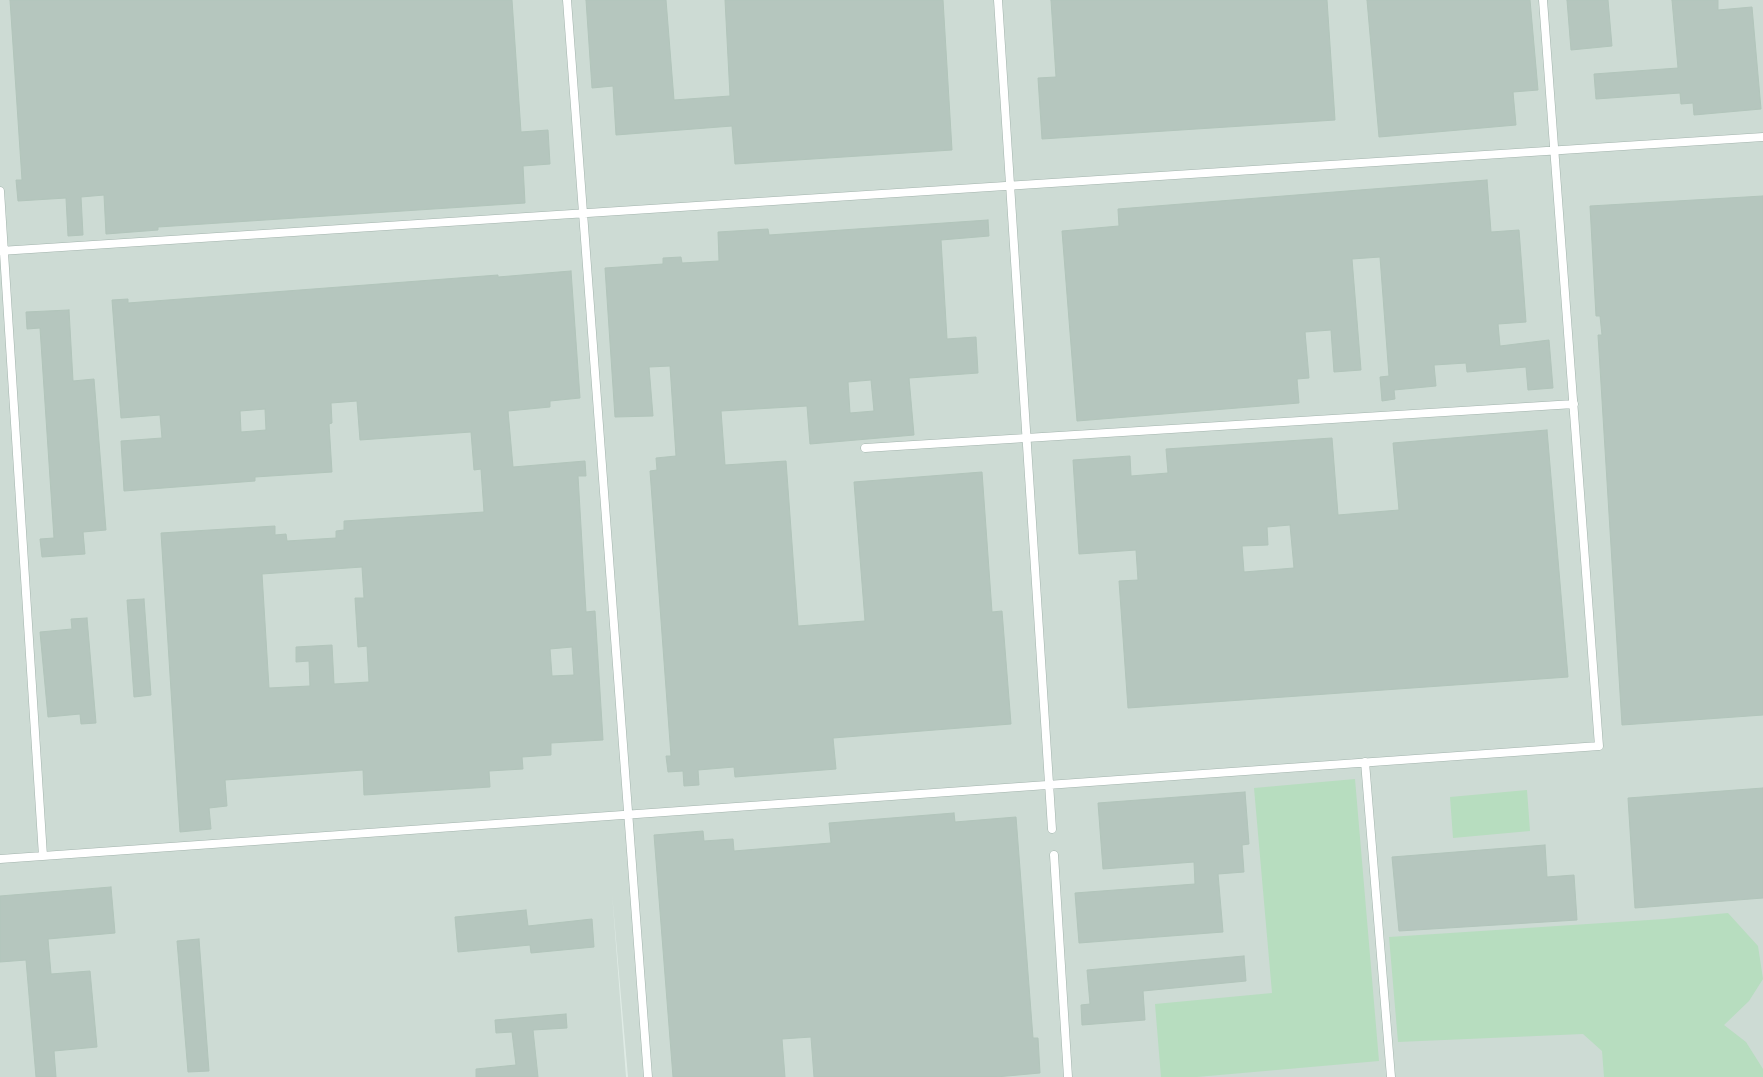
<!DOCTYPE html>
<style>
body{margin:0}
canvas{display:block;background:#dfebe5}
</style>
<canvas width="1763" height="1077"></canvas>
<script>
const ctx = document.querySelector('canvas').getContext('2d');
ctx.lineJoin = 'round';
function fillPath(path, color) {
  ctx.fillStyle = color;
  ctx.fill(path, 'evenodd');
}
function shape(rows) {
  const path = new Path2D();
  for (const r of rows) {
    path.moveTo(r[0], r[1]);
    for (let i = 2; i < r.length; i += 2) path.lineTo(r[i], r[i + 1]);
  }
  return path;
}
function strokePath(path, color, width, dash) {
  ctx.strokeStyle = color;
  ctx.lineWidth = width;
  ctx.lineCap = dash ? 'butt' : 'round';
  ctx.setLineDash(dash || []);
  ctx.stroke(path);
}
const built = shape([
 [0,0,1763,0,1763,1077,628,1077,612,893,626,1077,0,1077]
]);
const green = shape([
 [1355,779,1379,1061,1197,1077,1161,1077,1155,1004,1272,993,1254,788],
 [1527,790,1530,831,1453,838,1450,797],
 [1728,913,1758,946,1763,979,1749,1001,1724,1025,1746,1042,1763,1069,1763,1077,1604,1077,1602,1051,1583,1034,1398,1042,1389,937,1664,919]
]);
const building = shape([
 [10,0,512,0,521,132,548,130,550,164,523,166,525,203,158,227,158,230,106,234,104,195,81,197,83,235,68,236,66,198,18,201,16,180,22,180,10,0],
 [586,0,666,0,674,100,730,96,725,0,943,0,952,150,735,164,732,126,616,135,613,86,592,88,586,0],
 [1051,0,1327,0,1335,120,1042,139,1038,78,1056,77,1051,0],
 [1367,0,1530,0,1538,90,1513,92,1516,125,1379,137,1367,0],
 [1567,0,1608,0,1612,46,1571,50,1567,0],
 [1672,0,1718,0,1718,10,1752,7,1761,109,1694,115,1693,103,1681,104,1680,93,1596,99,1594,74,1678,68,1672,0],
 [1487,180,1491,232,1519,230,1526,322,1498,324,1500,346,1549,340,1553,388,1528,390,1526,367,1467,372,1466,363,1434,365,1436,386,1394,390,1395,399,1382,401,1380,377,1389,376,1380,257,1352,259,1361,370,1334,372,1331,330,1305,332,1309,378,1297,379,1299,403,1077,421,1062,231,1119,226,1118,209,1487,180],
 [1763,196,1763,715,1622,725,1598,335,1602,335,1600,316,1596,316,1590,206,1763,196],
 [988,220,989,236,941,240,947,339,976,337,978,373,909,378,914,435,810,444,807,406,721,411,725,465,786,461,798,626,865,621,854,482,982,472,992,612,1002,611,1011,724,833,738,836,769,735,777,734,767,698,770,699,785,684,786,683,771,668,772,666,756,671,756,650,471,657,470,656,458,676,456,670,366,649,367,653,416,615,417,605,268,663,264,663,258,681,257,682,263,719,261,718,232,768,229,769,235,988,220],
 [871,380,874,411,850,413,848,382,871,380],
 [571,271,580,398,550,401,550,407,508,411,513,467,585,461,586,476,578,476,586,612,595,611,603,740,551,743,551,755,522,757,523,769,489,771,490,787,364,795,363,770,225,780,227,806,209,808,211,829,180,832,161,533,275,526,275,535,286,534,287,541,336,538,336,531,344,530,344,521,484,512,481,469,474,470,471,432,360,440,357,401,331,403,332,423,329,424,332,472,255,477,255,481,124,491,121,441,162,438,160,415,121,418,112,300,128,299,128,303,498,275,498,277,571,271],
 [265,409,266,430,241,432,240,411,265,409],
 [362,567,364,598,355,598,358,647,367,646,369,682,334,684,332,645,296,647,296,662,309,661,310,686,269,688,262,574,362,567],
 [572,647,574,675,552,676,550,649,572,647],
 [69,310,73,381,94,379,106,530,83,532,85,554,42,557,40,539,54,538,40,328,27,329,26,312,69,310],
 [1547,430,1568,677,1128,708,1119,581,1138,580,1136,550,1079,554,1073,460,1130,456,1131,476,1168,473,1166,449,1332,438,1338,515,1399,510,1393,443,1547,430],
 [1290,525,1294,568,1244,572,1242,546,1268,545,1267,527,1290,525],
 [144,599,151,695,134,697,127,600,144,599],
 [87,618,96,723,81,724,80,714,48,717,40,632,72,629,71,619,87,618],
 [1763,788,1763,898,1635,908,1628,798,1763,788],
 [1245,792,1249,844,1242,845,1244,872,1218,874,1223,932,1079,943,1075,893,1195,884,1194,862,1103,869,1098,803,1245,792],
 [954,813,955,822,1016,817,1033,1038,1038,1038,1040,1073,996,1077,814,1077,811,1037,782,1039,785,1077,673,1077,654,835,703,831,704,841,733,839,734,851,831,843,829,823,954,813],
 [1545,845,1547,877,1574,875,1577,920,1399,931,1392,857,1545,845],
 [111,887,115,933,48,939,51,974,90,971,97,1047,54,1051,56,1077,36,1077,26,960,0,962,0,896,111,887],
 [526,910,528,926,592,919,594,947,531,953,530,945,458,952,455,917,526,910],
 [199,939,209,1071,188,1072,177,941,199,939],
 [1244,956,1246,981,1143,991,1145,1020,1082,1025,1081,1005,1090,1004,1087,970,1244,956],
 [566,1014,567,1028,533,1030,538,1077,476,1077,476,1069,516,1065,512,1032,496,1033,495,1020,566,1014]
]);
const service = shape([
 [567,0,648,1077],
 [998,0,1052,829],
 [0,191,43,856],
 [0,251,1763,137],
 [865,448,1574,404],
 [1365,762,1391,1077],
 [1054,855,1068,1077],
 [0,859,1599,746,1543,0]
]);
fillPath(built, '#cddbd4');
fillPath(green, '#b7ddbf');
fillPath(building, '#b5c6be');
strokePath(building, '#b2c5bb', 1);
strokePath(service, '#a2b3ac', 9);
strokePath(service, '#fff', 8);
</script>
